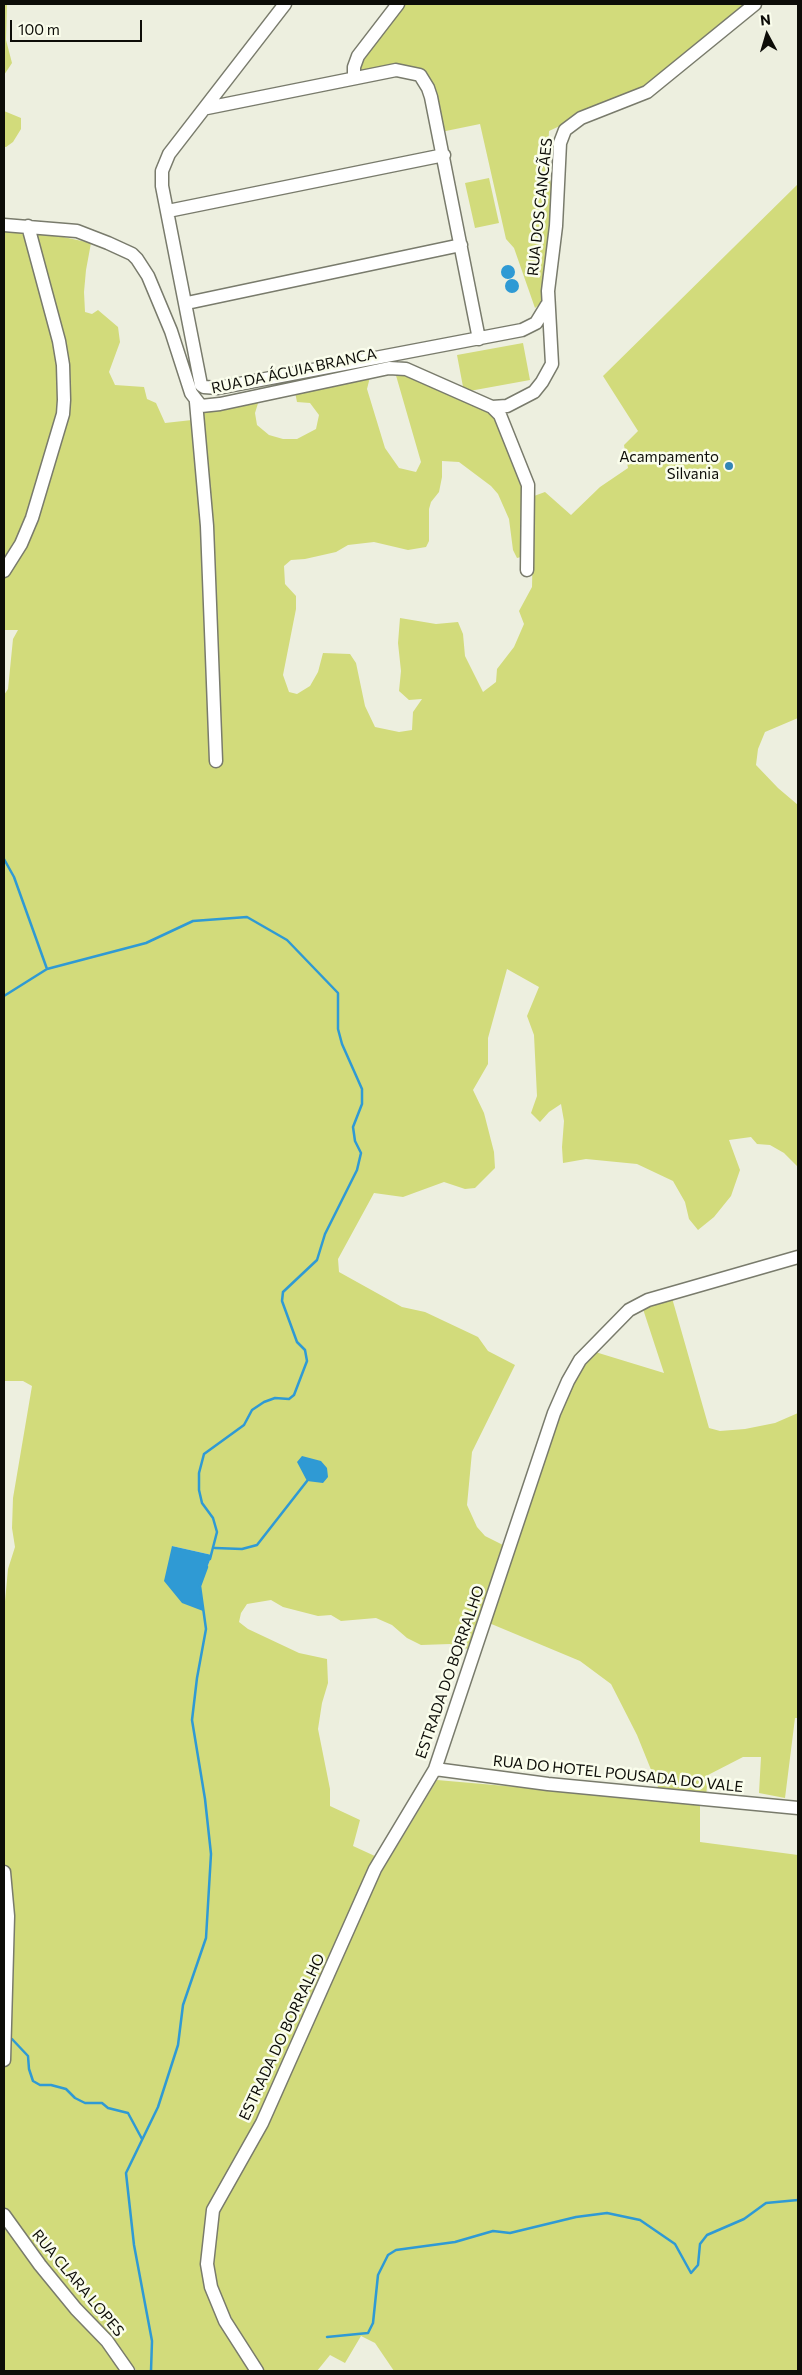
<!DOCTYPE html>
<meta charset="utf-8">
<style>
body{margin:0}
#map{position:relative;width:802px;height:2375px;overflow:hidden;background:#edefdf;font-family:Commissioner,sans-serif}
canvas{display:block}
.frame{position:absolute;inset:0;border:5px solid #0d0d08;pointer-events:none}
.north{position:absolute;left:742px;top:10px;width:50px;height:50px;-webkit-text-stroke:4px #fafdec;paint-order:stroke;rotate:354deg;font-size:14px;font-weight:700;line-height:20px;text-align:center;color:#0d0d08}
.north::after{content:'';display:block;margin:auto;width:18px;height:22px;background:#0d0d08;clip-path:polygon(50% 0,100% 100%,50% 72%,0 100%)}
.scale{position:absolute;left:10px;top:20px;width:132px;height:22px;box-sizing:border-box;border:2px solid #0d0d08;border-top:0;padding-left:6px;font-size:15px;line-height:18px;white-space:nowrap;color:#0d0d08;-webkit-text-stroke:4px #fafdec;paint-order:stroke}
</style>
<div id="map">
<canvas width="802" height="2375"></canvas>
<div class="frame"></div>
<div class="north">N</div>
<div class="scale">100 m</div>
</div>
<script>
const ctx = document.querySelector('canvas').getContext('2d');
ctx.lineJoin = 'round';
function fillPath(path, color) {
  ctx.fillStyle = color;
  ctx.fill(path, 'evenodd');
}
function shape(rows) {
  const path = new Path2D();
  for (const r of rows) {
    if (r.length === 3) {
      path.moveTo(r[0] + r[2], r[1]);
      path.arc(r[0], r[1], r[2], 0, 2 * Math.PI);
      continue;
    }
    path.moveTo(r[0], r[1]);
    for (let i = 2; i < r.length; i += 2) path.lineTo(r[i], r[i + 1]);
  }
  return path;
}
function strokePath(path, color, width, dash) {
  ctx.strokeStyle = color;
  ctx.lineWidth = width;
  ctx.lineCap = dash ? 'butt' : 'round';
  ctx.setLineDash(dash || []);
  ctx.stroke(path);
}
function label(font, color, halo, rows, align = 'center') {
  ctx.font = font + ' Commissioner,sans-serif';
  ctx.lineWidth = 5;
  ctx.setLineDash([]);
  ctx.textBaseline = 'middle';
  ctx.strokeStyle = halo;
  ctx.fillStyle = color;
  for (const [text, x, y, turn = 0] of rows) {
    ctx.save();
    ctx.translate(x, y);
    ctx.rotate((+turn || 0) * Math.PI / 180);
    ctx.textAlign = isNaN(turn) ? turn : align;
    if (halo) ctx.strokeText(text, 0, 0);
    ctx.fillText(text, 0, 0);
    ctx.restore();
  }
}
const green = shape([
 [4,4,7,4,6,40,12,63,4,75],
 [406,4,750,4,661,79,549,131,547,168,552,187,548,249,544,295,541,303,535,308,514,248,506,239,480,124,441,132,423,75,359,72,363,54,370,43],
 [4,111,21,118,21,129,13,142,6,147,4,147],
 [489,178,499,223,475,228,465,183],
 [798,184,798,718,765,732,758,749,756,765,778,788,798,805,798,1167,784,1153,770,1145,757,1144,751,1137,729,1140,740,1170,731,1196,714,1217,698,1230,689,1219,685,1202,673,1181,637,1164,586,1159,563,1163,562,1147,564,1121,561,1104,549,1112,540,1122,531,1113,537,1096,534,1035,527,1016,539,987,507,969,488,1038,488,1064,473,1090,484,1113,494,1152,495,1168,475,1188,465,1189,444,1182,403,1197,374,1193,338,1259,339,1272,402,1307,425,1312,478,1337,488,1351,515,1365,472,1452,467,1505,477,1527,485,1536,507,1547,468,1649,450,1644,421,1645,407,1638,392,1625,376,1618,341,1621,331,1615,318,1616,283,1607,271,1600,247,1604,241,1613,239,1622,248,1629,299,1653,327,1659,328,1683,322,1703,318,1729,330,1789,330,1806,360,1820,353,1846,377,1857,257,2124,214,2196,204,2257,250,2371,137,2371,108,2335,76,2302,4,2206,4,1612,8,1569,15,1547,12,1528,13,1498,32,1386,23,1381,4,1381,4,695,8,689,13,639,18,630,4,630,4,577,29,542,60,447,69,402,36,240,39,234,45,233,91,243,86,270,84,292,85,312,92,314,98,310,118,327,120,342,109,372,115,385,144,387,147,399,156,403,165,423,192,420,200,410,259,400,255,413,257,425,269,435,283,439,297,439,316,429,319,415,310,403,297,402,295,392,370,377,367,389,385,448,399,468,416,472,421,462,395,372,402,373,492,412,522,478,521,557,517,558,513,550,509,519,498,494,491,486,459,462,442,461,442,477,439,492,431,502,429,509,429,541,426,547,408,550,374,542,348,545,336,552,305,559,291,560,284,566,285,584,296,596,296,609,283,675,289,692,297,694,310,686,318,672,323,653,350,654,356,663,365,706,375,727,399,732,412,730,413,712,422,699,409,700,399,691,401,671,398,643,400,618,436,624,458,622,463,634,465,656,483,692,496,682,497,669,514,647,524,624,519,611,532,587,534,496,545,492,571,515,600,487,628,468,624,445,638,431,603,376],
 [172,1546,212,1555,200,1586,203,1611],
 [4,229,25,231,53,334,57,360,59,402,30,511,4,565],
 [523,343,530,380,464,392,457,355],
 [672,1298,709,1428,720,1431,745,1429,775,1423,798,1413,798,1718,795,1718,785,1798,759,1793,761,1757,743,1757,708,1775,706,1797,660,1792,637,1735,611,1684,580,1661,489,1623,562,1404,592,1351,664,1373,643,1309],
 [437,1780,700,1803,700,1842,798,1855,798,2371,394,2371,375,2343,361,2336,345,2363,330,2355,317,2371,261,2371,215,2296,211,2226,362,1904],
 [4,2221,126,2371,4,2371]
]);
const water = shape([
 [508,272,7],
 [512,286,7],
 [302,1456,321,1461,327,1468,328,1477,323,1483,307,1481,297,1462],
 [172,1546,212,1555,200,1586,203,1611,182,1603,164,1581]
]);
const stream = shape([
 [4,859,14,877,47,969],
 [4,996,47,969,146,943,193,921,247,917,287,940,338,993,338,1029,342,1044,362,1089,362,1104,353,1127,355,1141,361,1153,357,1170,325,1234,317,1260,283,1292,282,1301,297,1342,305,1350,307,1361,294,1395,289,1399,275,1398,264,1402,252,1410,244,1425,204,1454,199,1473,199,1490,202,1503,213,1518,217,1532,210,1559],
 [215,1548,242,1549,257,1545,307,1481],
 [12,2039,28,2056,29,2069,33,2081,40,2085,51,2085,66,2089,75,2098,85,2103,102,2103,108,2108,128,2113,142,2139],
 [327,2337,368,2333,373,2323,378,2275,388,2255,396,2250,455,2242,493,2231,510,2233,576,2217,607,2213,640,2220,675,2244,691,2273,698,2265,700,2244,707,2235,744,2219,766,2203,798,2200],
 [151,2371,152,2341,134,2245,126,2173,158,2107,178,2045,183,2005,206,1938,211,1854,205,1799,192,1720,197,1678,206,1629,200,1586,207,1567]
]);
const minor = shape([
 [285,4,169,154,162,171,162,186,201,385,204,387,218,388,522,330,536,323,547,305],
 [354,78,354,67,358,56,398,4],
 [207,108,396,70,420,75,428,88,431,97,479,339],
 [168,211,444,155],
 [4,225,77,231,108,243,132,254,137,259,148,276,171,331,191,393,201,406,220,404,389,368,406,369,492,407,507,406,534,392,542,382,552,364,548,291,556,226,560,143,565,130,581,118,647,92,755,4],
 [187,303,461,245],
 [196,402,207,526,216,761],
 [492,407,500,415,528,485,527,570],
 [4,571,21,544,32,518,63,414,64,400,63,365,59,341,28,226],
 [435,1769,548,1784,798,1808],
 [4,1872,8,1916,4,2060],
 [4,2215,40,2265,76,2309,107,2341,128,2371],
 [257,2371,225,2321,211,2287,207,2264,213,2210,262,2123,375,1869,435,1769,554,1413,568,1381,580,1360,629,1310,648,1300,798,1257]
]);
const markers = [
 [729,466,5,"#3286b6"]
];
const streetNames = [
 ["RUA DOS CANCÃES",540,207,-84],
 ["RUA DA ÁGUIA BRANCA",294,371,-12],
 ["ESTRADA DO BORRALHO",450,1672,-71],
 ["RUA DO HOTEL POUSADA DO VALE",618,1774,6],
 ["ESTRADA DO BORRALHO",282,2037,-65],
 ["RUA CLARA LOPES",78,2283,50]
];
const poiNames = [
 ["Acampamento",719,457],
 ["Silvania",719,474]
];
fillPath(green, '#d2db7b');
fillPath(water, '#2f9ad4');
strokePath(stream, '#2f9ad4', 2.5);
strokePath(minor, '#797b6c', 15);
strokePath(minor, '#fff', 12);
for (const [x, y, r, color] of markers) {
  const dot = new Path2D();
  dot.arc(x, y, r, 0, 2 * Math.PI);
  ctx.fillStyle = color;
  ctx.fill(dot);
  strokePath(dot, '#fafdec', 2);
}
label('15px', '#0d0d08', '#fafdec', streetNames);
label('15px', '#0d0d08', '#fafdec', poiNames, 'right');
</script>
